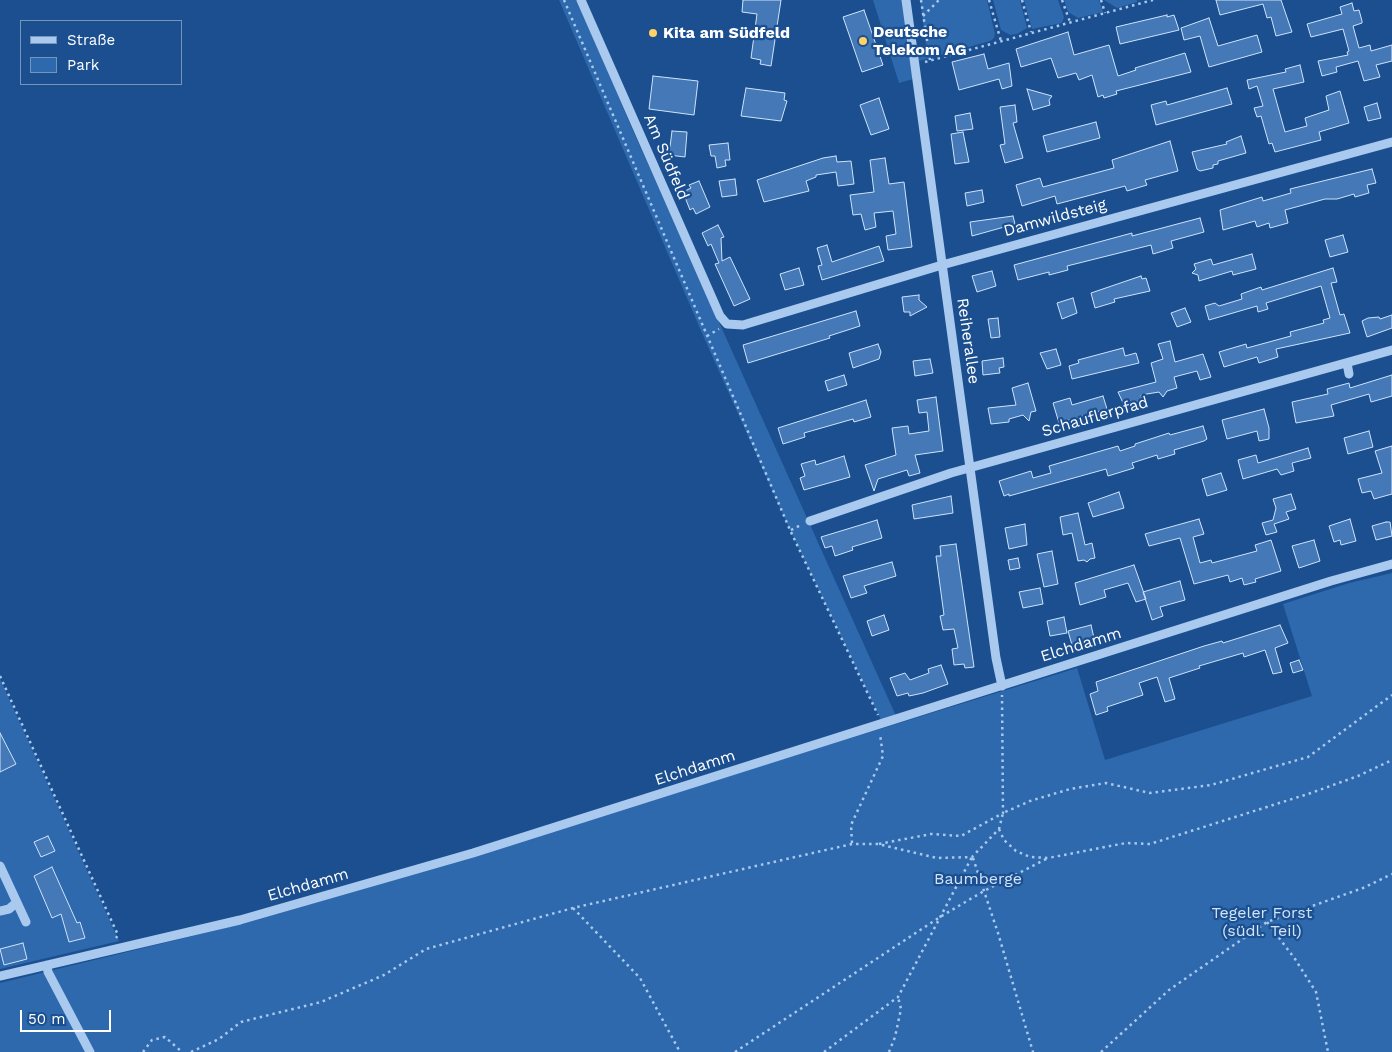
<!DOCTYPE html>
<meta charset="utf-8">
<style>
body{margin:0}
#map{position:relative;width:1392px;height:1052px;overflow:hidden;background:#1b4f8f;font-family:"Work Sans",sans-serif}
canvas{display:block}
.legend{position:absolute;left:20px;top:20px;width:162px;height:65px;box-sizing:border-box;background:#1b4f8f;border:1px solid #7695bc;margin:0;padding:6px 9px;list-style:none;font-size:15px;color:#fff}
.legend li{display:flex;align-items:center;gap:10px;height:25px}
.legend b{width:25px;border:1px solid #7695bc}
.scale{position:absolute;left:20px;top:1010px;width:91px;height:22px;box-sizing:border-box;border:2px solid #fff;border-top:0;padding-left:6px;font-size:15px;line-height:18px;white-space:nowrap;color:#fff;-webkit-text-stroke:4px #1b4f8f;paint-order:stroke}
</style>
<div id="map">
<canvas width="1392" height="1052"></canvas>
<ul class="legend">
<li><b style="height:6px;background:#a9c9ee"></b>Straße</li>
<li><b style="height:14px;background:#2e69ad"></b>Park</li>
</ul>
<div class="scale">50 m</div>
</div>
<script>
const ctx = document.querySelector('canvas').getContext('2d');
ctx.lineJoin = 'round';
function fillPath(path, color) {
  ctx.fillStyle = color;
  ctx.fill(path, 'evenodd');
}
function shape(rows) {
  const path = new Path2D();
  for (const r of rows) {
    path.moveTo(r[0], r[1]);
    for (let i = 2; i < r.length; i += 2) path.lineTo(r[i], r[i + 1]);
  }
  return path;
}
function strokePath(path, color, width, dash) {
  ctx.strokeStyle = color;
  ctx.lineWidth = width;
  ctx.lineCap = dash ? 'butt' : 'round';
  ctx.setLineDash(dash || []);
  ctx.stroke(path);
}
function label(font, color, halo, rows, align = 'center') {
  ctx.font = font + ' "Work Sans",sans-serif';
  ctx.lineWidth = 4.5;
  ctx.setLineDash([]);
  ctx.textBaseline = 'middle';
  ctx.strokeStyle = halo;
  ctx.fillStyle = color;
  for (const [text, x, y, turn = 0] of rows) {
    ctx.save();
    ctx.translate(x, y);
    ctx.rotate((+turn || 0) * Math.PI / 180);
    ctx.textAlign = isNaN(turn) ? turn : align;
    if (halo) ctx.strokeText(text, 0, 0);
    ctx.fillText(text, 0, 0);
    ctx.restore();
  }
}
const green = shape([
 [559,0,577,0,634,133,896,716,881,720,790,530,702,333],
 [873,0,902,0,913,79,899,83],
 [920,0,987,0,995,34,994,38,990,41,919,61,918,53,927,51],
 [993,0,1020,0,1027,28,1017,34,1010,35,1001,30],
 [1024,0,1058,0,1064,17,1062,23,1032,29],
 [1064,0,1099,0,1103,12,1078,18,1068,12],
 [1104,0,1137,0,1137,2,1117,8],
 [1392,573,1392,1052,0,1052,0,983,246,923,360,890,1077,668,1105,760,1312,696,1283,604,1349,583],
 [0,679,119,941,0,969]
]);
const building = shape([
 [743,0,781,0,771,66,760,64,761,60,751,58,757,14,742,12,743,0],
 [1216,0,1281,0,1292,32,1276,36,1271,17,1267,18,1263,4,1220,15,1216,0],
 [1352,3,1354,11,1359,10,1362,21,1362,23,1353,26,1359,48,1370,45,1371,51,1392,45,1392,61,1376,65,1380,77,1364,81,1358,61,1336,67,1337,72,1322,76,1318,61,1348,55,1347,52,1349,51,1343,29,1311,37,1307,24,1342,14,1340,7,1352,3],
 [864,10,883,65,862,72,843,17,864,10],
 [1167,15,1167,17,1174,15,1179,30,1120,44,1116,27,1167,15],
 [1209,18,1218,46,1257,35,1262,52,1209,67,1200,36,1184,40,1181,28,1209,18],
 [1068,32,1074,55,1109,45,1118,76,1136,70,1135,68,1185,53,1191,72,1116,91,1117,94,1104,98,1103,95,1098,97,1092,75,1079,80,1076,73,1058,78,1051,58,1021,67,1016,49,1068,32],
 [984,54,988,69,1009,63,1012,86,1002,89,999,79,959,90,952,62,984,54],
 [1300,65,1304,82,1273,89,1285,132,1307,126,1305,118,1329,110,1326,96,1340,91,1349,123,1319,132,1321,140,1275,152,1272,143,1269,144,1261,116,1257,117,1254,108,1263,106,1257,86,1249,89,1247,80,1286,72,1285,69,1300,65],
 [653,76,698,81,694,115,649,109,653,76],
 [746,88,785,93,784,100,787,101,781,121,741,116,746,88],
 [1227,88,1232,104,1156,125,1151,105,1166,101,1167,105,1227,88],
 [1027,89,1052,96,1049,100,1050,105,1033,110,1027,89],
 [879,98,889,129,871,135,860,105,879,98],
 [1377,103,1381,118,1368,121,1364,107,1377,103],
 [1015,105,1017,122,1013,123,1023,158,1005,163,1000,145,1005,144,1000,107,1015,105],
 [970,113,973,129,957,131,955,116,970,113],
 [1096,122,1100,138,1047,152,1043,136,1096,122],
 [672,131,687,132,685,157,669,155,672,131],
 [963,132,969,162,955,164,951,134,963,132],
 [1241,136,1246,153,1218,161,1218,164,1213,165,1213,168,1200,171,1197,169,1192,152,1227,144,1226,142,1241,136],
 [1170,141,1178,171,1145,180,1147,185,1127,191,1125,186,1057,204,1055,196,1022,206,1016,185,1040,178,1043,187,1114,168,1112,160,1170,141],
 [728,143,730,160,725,160,726,166,717,168,715,156,711,156,709,145,728,143],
 [836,156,837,162,851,161,854,184,838,186,836,172,816,175,816,177,806,181,809,191,764,202,757,180,823,158,836,156],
 [885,158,889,184,904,182,912,247,888,250,886,236,896,234,893,211,874,213,876,227,865,230,861,214,853,215,850,195,874,192,870,160,885,158],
 [1372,169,1376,183,1367,185,1369,193,1355,197,1354,194,1337,199,1325,199,1285,210,1288,223,1270,228,1269,223,1257,227,1255,221,1223,230,1220,210,1262,197,1263,201,1291,193,1290,189,1372,169],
 [735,179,737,195,722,197,719,181,735,179],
 [699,181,710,207,696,214,693,208,690,210,683,192,691,188,689,185,699,181],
 [982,190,984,202,967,206,965,193,982,190],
 [1013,216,1015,224,972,236,970,222,1013,216],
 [1200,218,1204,232,1171,241,1173,248,1153,254,1151,245,1067,266,1068,270,1049,275,1049,272,1018,280,1014,265,1132,233,1132,236,1200,218],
 [718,225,724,237,721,238,722,261,730,257,750,299,734,306,715,264,719,263,711,244,708,246,702,233,718,225],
 [1343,235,1348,252,1330,257,1325,240,1343,235],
 [827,245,832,262,879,246,884,261,822,280,818,266,822,265,817,248,827,245],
 [1252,254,1256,269,1233,275,1232,271,1199,281,1198,275,1192,273,1196,269,1194,264,1211,259,1213,265,1252,254],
 [799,268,804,285,785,290,780,274,799,268],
 [1333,268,1337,282,1331,283,1340,315,1344,314,1350,333,1276,349,1278,357,1259,363,1257,357,1224,367,1219,352,1246,344,1247,348,1291,336,1290,332,1324,323,1323,320,1330,318,1321,286,1266,303,1268,309,1258,312,1257,306,1209,320,1205,306,1215,303,1219,306,1242,299,1241,294,1261,287,1262,290,1333,268],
 [992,271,996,286,977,292,972,276,992,271],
 [1141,276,1142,279,1146,278,1150,291,1114,299,1115,302,1095,308,1091,293,1141,276],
 [919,295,919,300,927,307,910,316,910,312,904,312,902,297,919,295],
 [1073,298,1077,313,1062,319,1057,303,1073,298],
 [1185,308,1191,322,1177,327,1171,313,1185,308],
 [856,311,860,326,829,336,830,338,748,363,743,345,856,311],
 [1392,315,1392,328,1367,337,1362,321,1368,318,1379,317,1380,319,1392,315],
 [998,318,1000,337,991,338,988,319,998,318],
 [1170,341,1175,362,1203,354,1211,377,1200,380,1197,371,1174,377,1177,388,1167,391,1163,397,1159,392,1141,395,1142,400,1124,405,1118,392,1156,382,1151,363,1163,359,1158,344,1170,341],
 [878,344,881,352,879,359,853,368,849,353,878,344],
 [1123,348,1125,356,1136,353,1139,363,1072,379,1069,366,1079,363,1078,360,1123,348],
 [1056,349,1061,365,1047,369,1040,353,1056,349],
 [1003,358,1004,367,999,368,1000,373,983,375,982,361,1003,358],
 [930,359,933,373,915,376,913,361,930,359],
 [844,375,847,385,828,391,825,381,844,375],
 [1392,375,1392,396,1371,402,1369,394,1331,405,1334,416,1296,423,1292,402,1328,394,1327,389,1349,383,1350,388,1392,375],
 [1028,383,1036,411,1031,412,1029,421,1023,415,1009,419,1009,422,991,424,988,408,1016,405,1012,388,1028,383],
 [1103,396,1107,409,1059,423,1053,403,1070,398,1072,405,1103,396],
 [936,397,943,451,915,455,920,473,909,476,907,470,878,479,874,491,865,465,896,455,892,428,908,426,909,434,929,431,927,412,919,413,917,400,936,397],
 [866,400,871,417,854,422,853,419,804,433,805,437,783,444,778,428,866,400],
 [1264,409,1269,428,1269,439,1259,441,1257,431,1227,439,1222,420,1264,409],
 [1203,426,1207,439,1204,441,1174,450,1175,454,1158,459,1157,455,1132,463,1134,468,1108,476,1106,469,1009,496,1009,494,1004,496,999,481,1031,471,1033,478,1051,473,1049,466,1118,446,1120,451,1135,446,1135,444,1169,433,1170,435,1203,426],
 [1369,431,1373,447,1348,454,1344,438,1369,431],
 [1392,446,1392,494,1374,499,1371,491,1362,493,1358,479,1382,473,1375,451,1392,446],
 [1308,448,1311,458,1292,463,1294,471,1281,475,1277,469,1243,479,1238,460,1256,455,1258,463,1308,448],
 [844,456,850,477,804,490,800,478,805,476,801,464,815,460,816,465,844,456],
 [1221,473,1227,490,1207,496,1202,479,1221,473],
 [1119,492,1124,508,1093,517,1088,503,1119,492],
 [1291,494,1296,509,1286,512,1289,519,1274,524,1277,532,1266,535,1262,523,1273,520,1276,508,1273,499,1291,494],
 [951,496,953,513,914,519,912,505,951,496],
 [1078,513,1085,545,1092,543,1095,558,1090,559,1087,562,1084,560,1078,561,1072,533,1063,535,1060,517,1078,513],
 [1199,519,1204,534,1193,537,1200,563,1211,560,1212,563,1257,551,1255,545,1271,540,1281,571,1255,579,1256,582,1244,585,1242,578,1230,582,1228,575,1194,584,1180,538,1149,546,1145,534,1199,519],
 [1350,519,1356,541,1341,545,1340,540,1334,542,1329,526,1350,519],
 [877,520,882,538,852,547,853,550,835,556,832,546,825,548,821,537,877,520],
 [1386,522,1390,522,1392,536,1376,540,1372,526,1386,522],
 [1025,524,1027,545,1009,549,1005,528,1025,524],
 [1314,540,1320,561,1299,568,1292,546,1314,540],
 [956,544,974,667,965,668,964,664,954,665,952,649,958,648,954,629,943,630,940,616,944,615,936,556,941,556,940,546,956,544],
 [1052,551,1058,584,1044,587,1037,554,1052,551],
 [1018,558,1020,568,1010,570,1008,560,1018,558],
 [892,562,896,576,864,586,867,593,851,598,843,576,892,562],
 [1134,565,1146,599,1136,602,1128,583,1104,590,1106,597,1080,605,1075,583,1134,565],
 [1180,581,1185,600,1160,607,1163,616,1152,620,1143,592,1180,581],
 [1040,588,1043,604,1023,608,1019,592,1040,588],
 [884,615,889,630,872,636,867,621,884,615],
 [1064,617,1067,633,1050,636,1047,621,1064,617],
 [1091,625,1094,638,1072,645,1068,631,1091,625],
 [1280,625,1288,643,1275,648,1282,672,1273,674,1265,650,1244,657,1243,653,1199,666,1200,668,1169,678,1175,699,1165,702,1157,677,1139,683,1143,695,1107,707,1108,711,1096,715,1090,694,1098,691,1096,682,1204,646,1222,641,1223,643,1280,625],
 [1299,660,1303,670,1293,673,1290,663,1299,660],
 [941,665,948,684,923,693,909,696,908,693,897,696,890,678,905,673,910,680,929,673,928,669,941,665],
 [0,733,16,764,0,772,0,733],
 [48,836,55,851,41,857,34,842,48,836],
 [52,867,77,923,80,922,85,938,69,942,61,914,52,918,34,876,52,867],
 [23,943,27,959,4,965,0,949,23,943]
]);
const path = shape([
 [564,0,790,530,878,715],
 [921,0,930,60],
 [989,0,1001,41],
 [1022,0,1031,32],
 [1062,0,1070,22],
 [1101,0,1105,13],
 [923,16,939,0],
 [925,62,1153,0],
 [707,336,719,329],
 [791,530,801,525],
 [0,676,118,935,116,938],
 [999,829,1004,840,1016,851,1030,857,1048,858,1126,843,1150,844,1311,793,1358,776,1392,760],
 [852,843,851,825,883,756,880,734],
 [879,844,931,834,961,836,1003,813,1002,695],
 [973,858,998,933,1033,1052],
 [573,908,640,978,680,1052],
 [1267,922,1295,959,1316,992,1328,1052],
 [143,1052,152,1040,165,1037,182,1052],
 [191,1052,219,1039,241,1022,321,1002,384,975,426,949,573,908,852,844,878,844,937,858,972,857,999,829,1003,813,1030,801,1070,789,1106,783,1150,793,1211,785,1308,757,1392,695],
 [735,1052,940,917,984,891,1048,858],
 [824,1052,898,997,972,857],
 [889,1052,895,1037,901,1009,898,997],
 [1101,1052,1169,990,1267,922,1363,888,1392,874]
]);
const minor = shape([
 [581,0,720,316,727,324,743,325,942,265,1392,142],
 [906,0,996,658,1002,686],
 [1347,363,1349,374],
 [810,521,951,473,1392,350],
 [0,866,26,922],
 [0,911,9,909,16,903],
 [47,965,48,972,90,1052],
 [0,976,240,920,473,853,1331,581,1392,564]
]);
const markers = [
 [653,33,5,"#ffd166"],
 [863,41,5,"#ffd166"]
];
const poiNames = [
 ["Deutsche",873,32],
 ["Telekom AG",873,50],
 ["Kita am Südfeld",663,33]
];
const streetNames = [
 ["Am Südfeld",666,157,67],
 ["Damwildsteig",1055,218,-15],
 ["Reiherallee",968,341,82],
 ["Schauflerpfad",1095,417,-16],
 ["Elchdamm",1081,645,-17],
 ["Elchdamm",695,768,-18],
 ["Elchdamm",308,885,-16]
];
const parkNames = [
 ["Baumberge",978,879],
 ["Tegeler Forst",1262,913],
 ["(südl. Teil)",1262,931]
];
fillPath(green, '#2e69ad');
fillPath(building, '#4478b7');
strokePath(building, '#cfe3fa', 1);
strokePath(path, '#a9c9ee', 2.5, [2.5, 4]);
strokePath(minor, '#a9c9ee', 9);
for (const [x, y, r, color] of markers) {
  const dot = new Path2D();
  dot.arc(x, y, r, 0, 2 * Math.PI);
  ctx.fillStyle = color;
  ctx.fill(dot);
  strokePath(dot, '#1b4f8f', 2);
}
label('bold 16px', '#fff', '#1b4f8f', poiNames, 'left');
label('16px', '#fff', '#1b4f8f', streetNames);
label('16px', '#cfe3fa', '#1b4f8f', parkNames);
</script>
